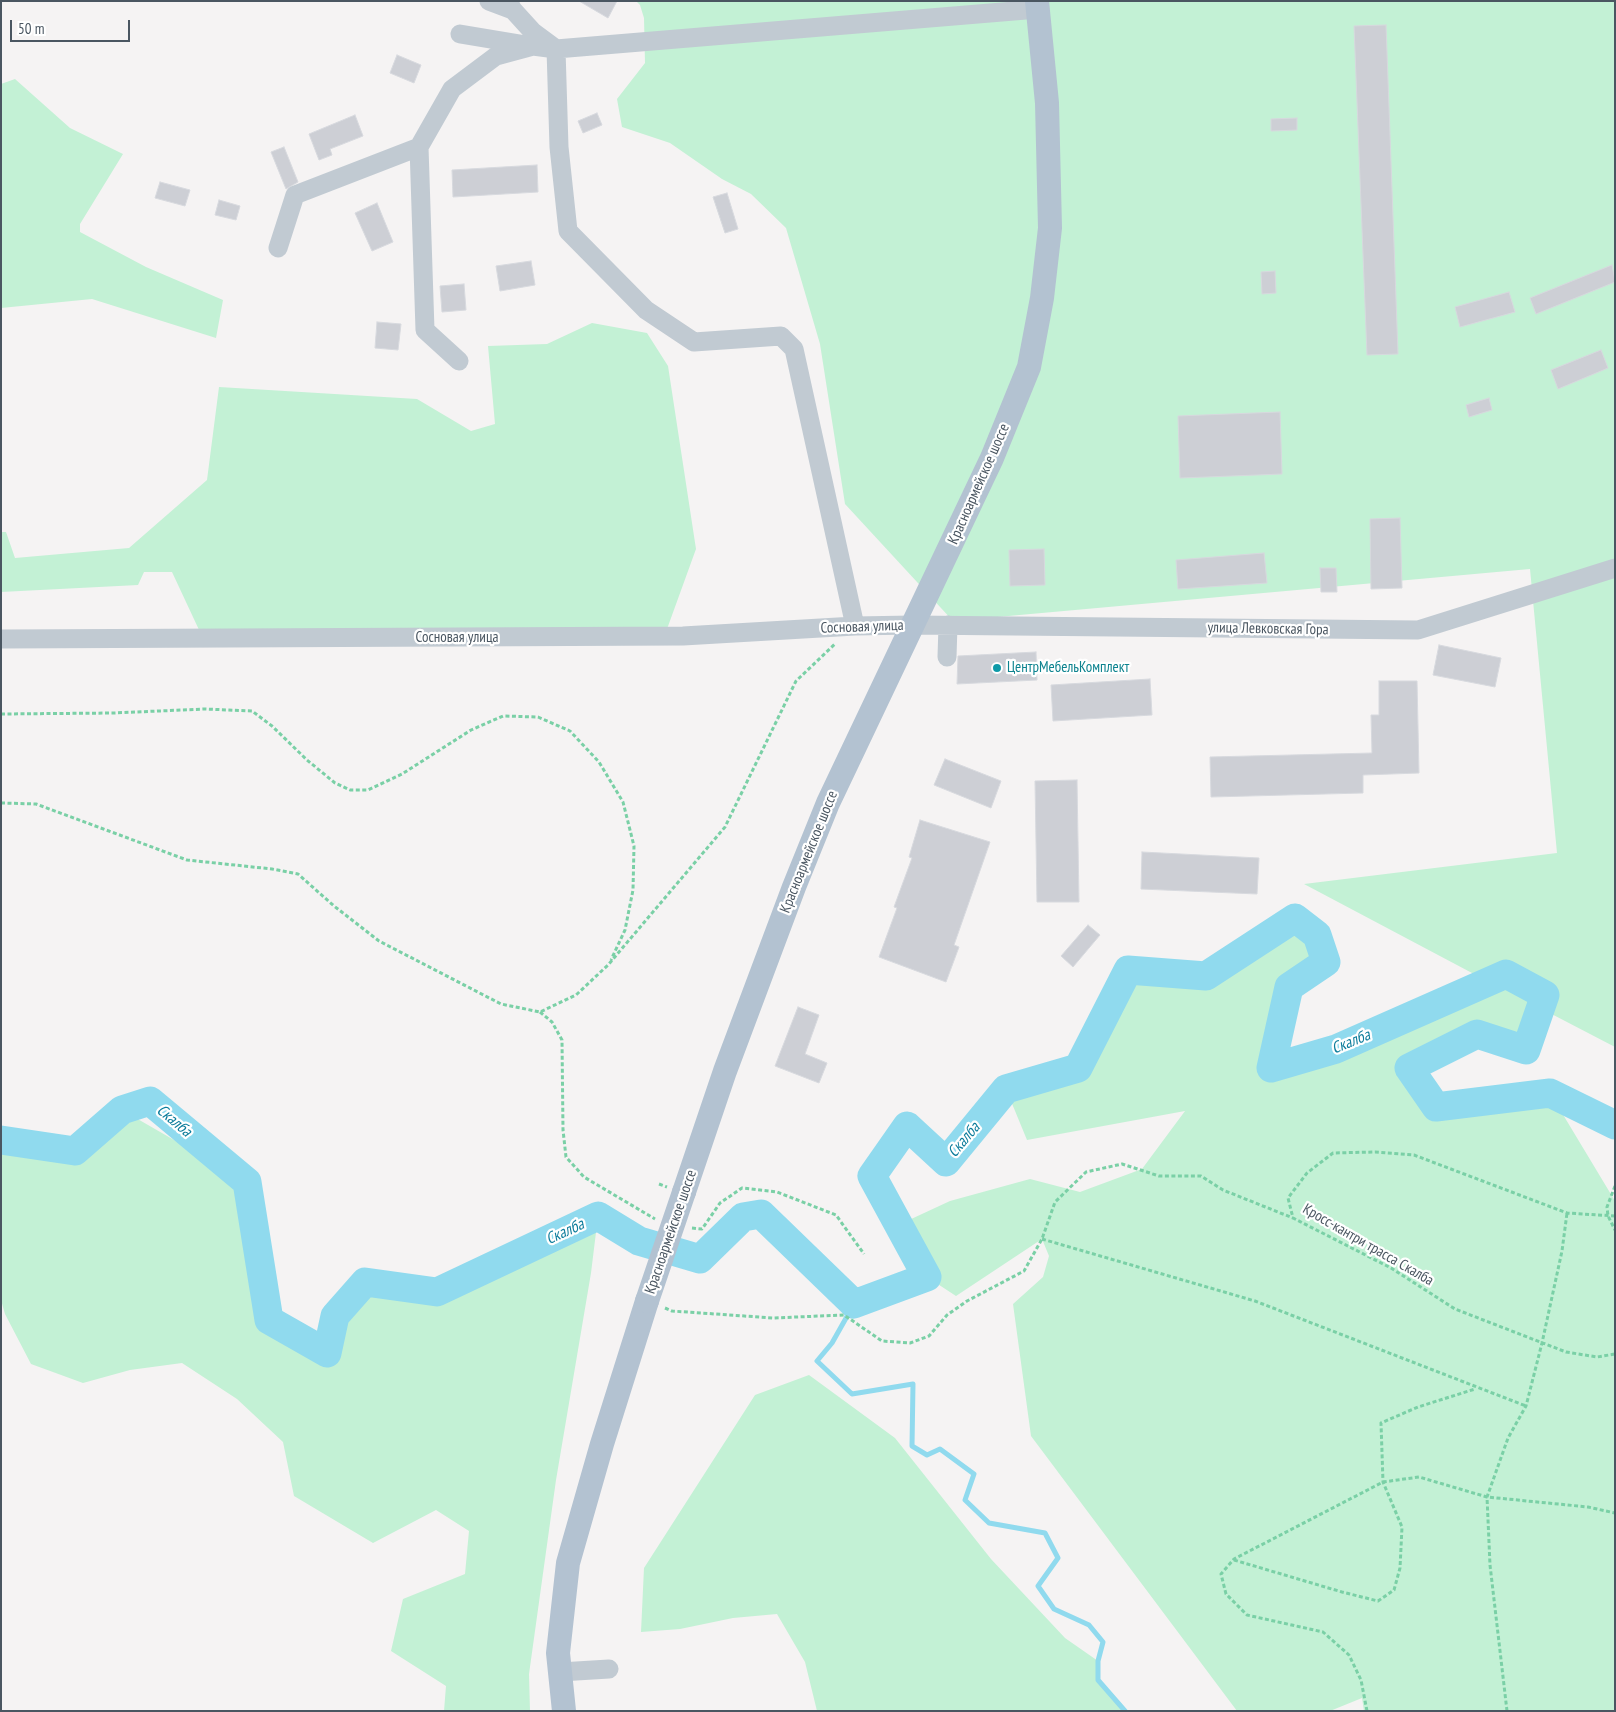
<!DOCTYPE html>
<meta charset="utf-8">
<style>
body{margin:0}
#map{position:relative;width:1616px;height:1712px;overflow:hidden;background:#f5f3f3;font-family:"PT Sans Narrow",sans-serif}
canvas{display:block}
.frame{position:absolute;inset:0;border:2px solid #4a5661;pointer-events:none}
.scale{position:absolute;left:10px;top:20px;width:120px;height:22px;box-sizing:border-box;border:2px solid #4a5661;border-top:0;padding-left:6px;font-size:15px;line-height:18px;white-space:nowrap;color:#4a5661;-webkit-text-stroke:4px #fff;paint-order:stroke}
</style>
<div id="map">
<canvas width="1616" height="1712"></canvas>
<div class="frame"></div>
<div class="scale">50 m</div>
</div>
<script>
const ctx = document.querySelector('canvas').getContext('2d');
ctx.lineJoin = 'round';
function fillPath(path, color) {
  ctx.fillStyle = color;
  ctx.fill(path, 'evenodd');
}
function shape(rows) {
  const path = new Path2D();
  for (const r of rows) {
    path.moveTo(r[0], r[1]);
    for (let i = 2; i < r.length; i += 2) path.lineTo(r[i], r[i + 1]);
  }
  return path;
}
function strokePath(path, color, width, dash) {
  ctx.strokeStyle = color;
  ctx.lineWidth = width;
  ctx.lineCap = dash ? 'butt' : 'round';
  ctx.setLineDash(dash || []);
  ctx.stroke(path);
}
function label(font, color, halo, rows, align = 'center') {
  ctx.font = font + ' "PT Sans Narrow",sans-serif';
  ctx.lineWidth = 4.5;
  ctx.setLineDash([]);
  ctx.textBaseline = 'middle';
  ctx.strokeStyle = halo;
  ctx.fillStyle = color;
  for (const [text, x, y, turn = 0] of rows) {
    ctx.save();
    ctx.translate(x, y);
    ctx.rotate((+turn || 0) * Math.PI / 180);
    ctx.textAlign = isNaN(turn) ? turn : align;
    if (halo) ctx.strokeText(text, 0, 0);
    ctx.fillText(text, 0, 0);
    ctx.restore();
  }
}
const green = shape([
 [636,1,1615,1,1615,1047,1540,1008,1526,1050,1477,1034,1409,1068,1437,1107,1550,1093,1615,1201,1615,1711,1364,1711,1362,1698,1330,1711,1237,1711,1031,1436,1013,1304,1043,1277,1049,1256,1042,1239,956,1296,927,1277,909,1220,950,1201,1030,1179,1080,1192,1142,1169,1185,1111,1027,1140,1006,1089,1078,1068,1128,970,1206,976,1295,918,1317,935,1326,962,1289,987,1271,1068,1336,1049,1489,982,1304,884,1557,853,1530,569,953,621,845,504,820,344,786,228,751,194,722,179,670,143,622,127,617,99,645,63,644,18,640,5],
 [15,79,70,128,123,154,80,224,80,232,146,267,223,300,216,338,92,299,1,308,1,84],
 [592,323,647,333,668,366,696,549,667,629,200,632,172,572,144,572,138,585,1,592,1,532,6,532,15,558,129,548,207,480,219,387,417,399,471,431,495,424,488,346,547,344],
 [122,1110,247,1182,269,1320,326,1353,335,1316,365,1282,437,1292,598,1216,591,1273,556,1480,529,1674,530,1711,444,1711,446,1686,391,1651,403,1599,465,1574,469,1531,436,1510,373,1543,294,1496,283,1442,237,1399,182,1363,130,1370,83,1383,31,1364,5,1314,1,1300,1,1140,75,1151],
 [809,1375,895,1438,991,1559,1065,1638,1098,1661,1099,1680,1125,1711,817,1711,805,1662,777,1614,733,1618,680,1629,641,1632,644,1568,755,1395]
]);
const stream = shape([
 [854,1304,832,1343,817,1361,852,1394,913,1384,912,1446,927,1455,940,1449,974,1474,965,1500,989,1523,1045,1533,1058,1558,1038,1586,1054,1609,1089,1625,1103,1642,1098,1661,1098,1680,1125,1711]
]);
const river = shape([
 [1,1140,75,1151,122,1110,150,1101,247,1182,269,1320,327,1353,335,1316,365,1282,437,1292,598,1216,639,1241,700,1259,743,1217,761,1214,854,1304,927,1277,872,1176,907,1126,946,1162,1006,1089,1078,1068,1128,970,1206,976,1295,918,1317,935,1326,962,1289,987,1271,1068,1336,1049,1506,974,1545,995,1526,1050,1477,1034,1409,1068,1436,1107,1550,1093,1615,1125]
]);
const building = shape([
 [579,1,617,1,608,18,579,1],
 [1386,25,1398,354,1367,355,1354,26,1386,25],
 [397,55,421,65,414,83,390,73,397,55],
 [597,113,602,125,583,133,578,121,597,113],
 [355,115,363,136,330,149,332,155,319,160,309,134,355,115],
 [1297,118,1297,130,1271,131,1271,119,1297,118],
 [284,147,298,182,286,189,271,152,284,147],
 [537,165,538,192,453,197,452,170,537,165],
 [160,182,190,190,185,206,155,198,160,182],
 [727,193,738,229,725,233,713,197,727,193],
 [219,200,240,206,236,220,215,215,219,200],
 [377,203,393,242,372,251,355,213,377,203],
 [531,261,535,285,500,291,496,266,531,261],
 [1612,265,1615,282,1536,314,1530,298,1612,265],
 [1275,271,1276,293,1262,294,1261,272,1275,271],
 [464,284,466,310,442,312,440,286,464,284],
 [1509,292,1515,312,1460,327,1455,307,1509,292],
 [377,322,401,324,398,350,375,348,377,322],
 [1601,350,1608,368,1558,389,1551,370,1601,350],
 [1489,398,1492,410,1469,417,1466,405,1489,398],
 [1280,412,1282,474,1180,478,1178,416,1280,412],
 [1400,518,1402,588,1371,589,1370,519,1400,518],
 [1044,549,1045,585,1010,586,1009,550,1044,549],
 [1264,553,1267,583,1178,589,1176,560,1264,553],
 [1320,568,1336,568,1337,592,1321,592,1320,568],
 [1439,645,1501,658,1495,687,1433,675,1439,645],
 [1036,652,1037,680,957,684,958,656,1036,652],
 [1150,679,1152,715,1053,721,1051,685,1150,679],
 [1379,681,1417,681,1419,773,1363,775,1363,793,1211,797,1210,757,1372,753,1371,715,1379,715,1379,681],
 [945,759,1001,781,991,808,934,785,945,759],
 [1077,780,1079,902,1037,902,1035,781,1077,780],
 [920,820,990,842,954,945,959,947,946,982,879,957,897,908,894,907,912,858,909,857,920,820],
 [1142,852,1259,858,1257,894,1141,889,1142,852],
 [1088,925,1100,935,1073,967,1061,956,1088,925],
 [798,1007,819,1015,805,1054,827,1063,819,1083,775,1066,798,1007]
]);
const path = shape([
 [1,714,113,713,205,709,252,711,272,726,307,760,335,783,350,790,368,790,402,774,471,730,503,716,538,717,570,731,599,762,623,802,634,846,633,890,625,930,611,960],
 [1,803,36,804,187,860,272,869,298,874,334,906,379,941,501,1004,540,1012,576,995,608,965,725,827,796,681,836,643],
 [540,1012,552,1022,562,1040,563,1130,566,1157,584,1177,655,1219],
 [659,1184,667,1187],
 [1615,1186,1607,1207,1608,1216,1615,1230],
 [1615,1216,1567,1213,1414,1155,1375,1152,1333,1153,1307,1173,1288,1198,1293,1218,1391,1268,1455,1309,1566,1352,1597,1357,1615,1354],
 [692,1228,702,1229,720,1203,742,1188,777,1192,836,1215,864,1254],
 [1042,1239,1255,1301,1526,1406],
 [665,1308,672,1311,773,1318,844,1315,882,1341,910,1343,929,1336,947,1315,967,1301,1024,1271,1042,1239,1055,1202,1086,1172,1122,1164,1159,1176,1201,1176,1223,1190,1293,1218],
 [1234,1560,1342,1592,1378,1601,1394,1590,1400,1568,1402,1527,1383,1482,1381,1423,1418,1407,1475,1389],
 [1367,1711,1361,1680,1349,1655,1323,1632,1247,1615,1226,1594,1221,1574,1234,1559,1383,1482,1419,1477,1487,1497,1588,1507,1615,1513],
 [1507,1711,1490,1565,1487,1497,1508,1438,1526,1406,1542,1343,1562,1251,1567,1213]
]);
const minor = shape([
 [489,1,513,10],
 [508,1,513,10,533,32,556,49,559,147,568,231,646,310,694,342,781,336,794,349,855,626],
 [460,34,526,45],
 [278,248,295,195,419,147],
 [459,361,425,330,419,147,452,89,496,56,533,46,556,49,1038,9],
 [1,639,683,636,855,626,912,625,1418,630,1615,568],
 [947,657,948,625],
 [560,1672,609,1669]
]);
const major = shape([
 [684,1192,725,1071,794,887,828,803,992,458,1029,367,1042,298,1050,228,1047,103,1037,1],
 [564,1711,558,1653,568,1563,602,1444,647,1301]
]);
const majorBridge = shape([
 [647,1301,684,1192]
]);
const markers = [
 [997,668,5,"#0f9aa8"]
];
const streetNames = [
 ["Красноармейское шоссе",979,484,-66],
 ["Сосновая улица",862,627,-2],
 ["улица Левковская Гора",1268,629,1],
 ["Сосновая улица",457,638],
 ["Красноармейское шоссе",809,852,-68],
 ["Красноармейское шоссе",671,1232,-71],
 ["Кросс-кантри трасса Скалба",1368,1245,30]
];
const cultureNames = [
 ["ЦентрМебельКомплект",1007,668]
];
const waterNames = [
 ["Скалба",1351,1042,-22],
 ["Скалба",174,1121,40],
 ["Скалба",964,1140,-50],
 ["Скалба",565,1232,-25]
];
fillPath(green, '#c3f1d5');
strokePath(stream, '#90daee', 5);
strokePath(river, '#90daee', 29);
fillPath(building, '#cdcfd5');
strokePath(building, '#d7d9de', 1);
strokePath(path, '#7ad0a6', 3, [4, 2.5]);
strokePath(minor, '#c1cad2', 19);
strokePath(major, '#b3c2d1', 24);
strokePath(majorBridge, '#b3c2d1', 24);
for (const [x, y, r, color] of markers) {
  const dot = new Path2D();
  dot.arc(x, y, r, 0, 2 * Math.PI);
  ctx.fillStyle = color;
  ctx.fill(dot);
  strokePath(dot, '#fff', 2);
}
label('15px', '#4a5661', '#fff', streetNames);
label('15px', '#0d838f', '#fff', cultureNames, 'left');
label('italic 16px', '#0c7c9b', '#fff', waterNames);
</script>
